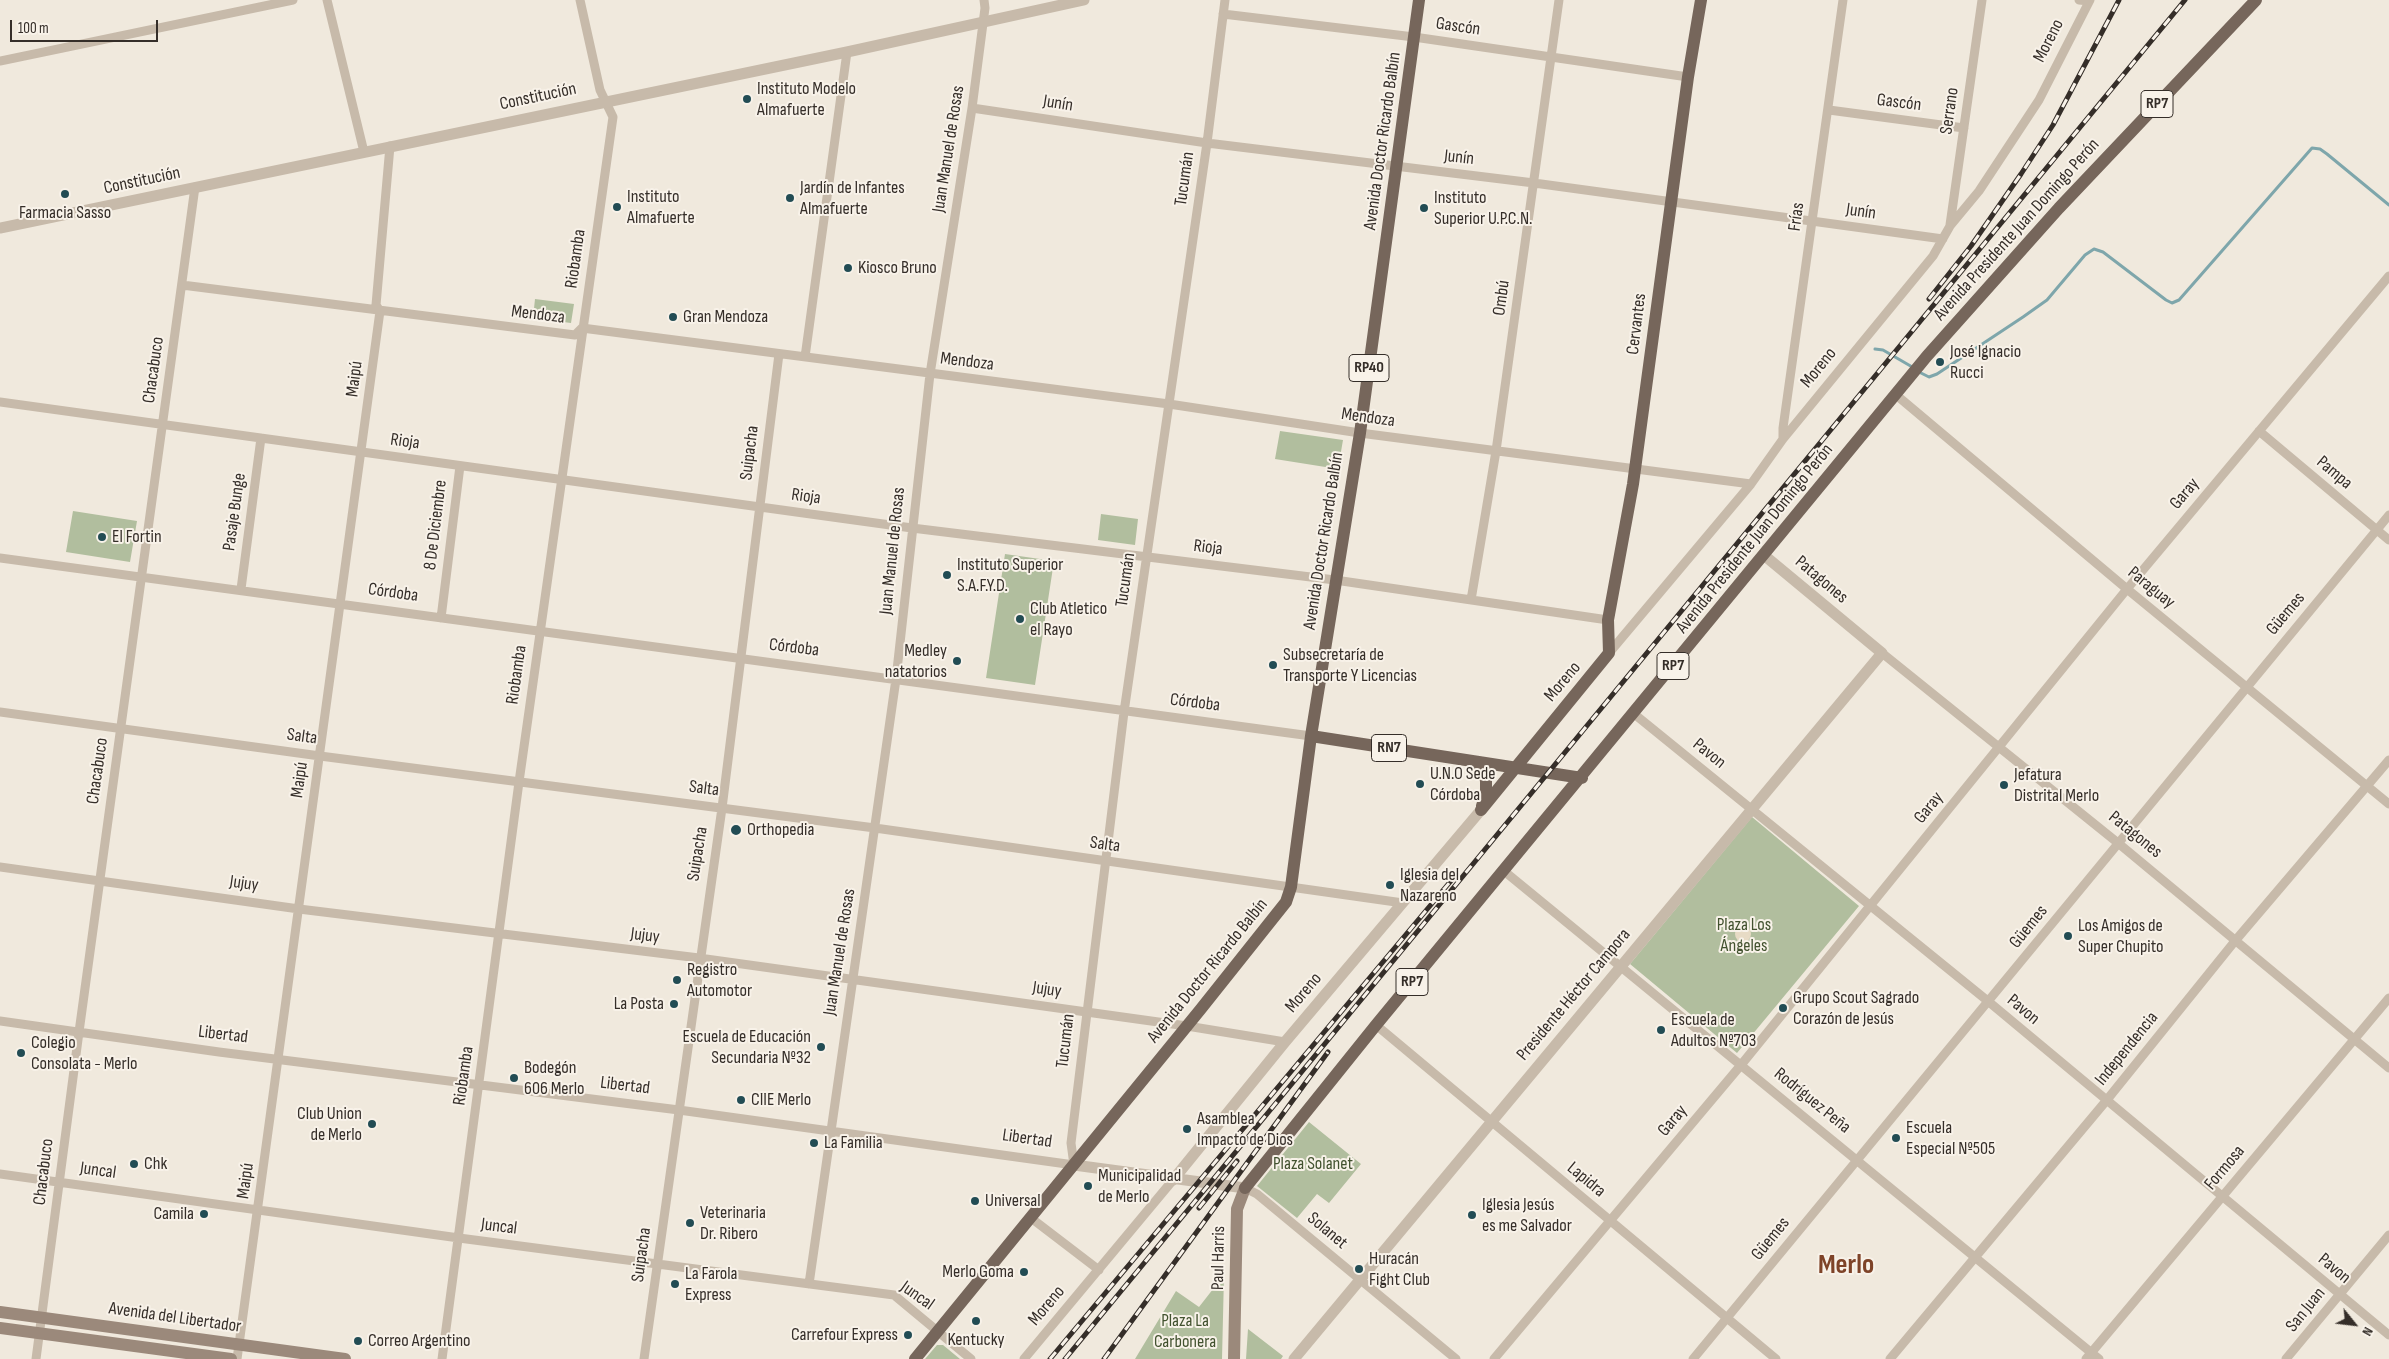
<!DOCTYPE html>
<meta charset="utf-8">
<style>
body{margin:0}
#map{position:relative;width:2389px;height:1359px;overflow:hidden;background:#f0e9dd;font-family:"Sofia Sans Condensed",sans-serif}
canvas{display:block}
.north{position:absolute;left:2329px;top:1299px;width:50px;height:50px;-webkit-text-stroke:4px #f8f2e9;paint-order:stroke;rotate:119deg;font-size:14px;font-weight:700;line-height:20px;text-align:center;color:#352e29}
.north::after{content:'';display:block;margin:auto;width:18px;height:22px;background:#352e29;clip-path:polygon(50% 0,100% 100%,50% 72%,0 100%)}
.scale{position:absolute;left:10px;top:20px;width:148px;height:22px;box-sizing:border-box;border:2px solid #352e29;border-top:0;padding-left:6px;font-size:15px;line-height:18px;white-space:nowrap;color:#352e29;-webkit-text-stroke:4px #f8f2e9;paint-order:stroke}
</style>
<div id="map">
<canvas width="2389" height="1359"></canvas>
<div class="north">N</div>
<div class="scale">100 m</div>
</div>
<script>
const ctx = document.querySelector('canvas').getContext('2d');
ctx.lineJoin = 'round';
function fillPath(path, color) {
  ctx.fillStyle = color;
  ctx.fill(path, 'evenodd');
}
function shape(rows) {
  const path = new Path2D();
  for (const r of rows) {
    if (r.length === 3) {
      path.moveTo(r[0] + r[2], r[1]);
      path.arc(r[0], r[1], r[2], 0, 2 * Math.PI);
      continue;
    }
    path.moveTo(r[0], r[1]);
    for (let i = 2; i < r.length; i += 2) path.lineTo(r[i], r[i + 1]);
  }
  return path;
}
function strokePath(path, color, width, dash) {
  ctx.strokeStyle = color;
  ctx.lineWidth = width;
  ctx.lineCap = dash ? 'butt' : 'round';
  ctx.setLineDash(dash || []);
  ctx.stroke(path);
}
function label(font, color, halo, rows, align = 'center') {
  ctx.font = font + ' "Sofia Sans Condensed",sans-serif';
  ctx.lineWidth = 4;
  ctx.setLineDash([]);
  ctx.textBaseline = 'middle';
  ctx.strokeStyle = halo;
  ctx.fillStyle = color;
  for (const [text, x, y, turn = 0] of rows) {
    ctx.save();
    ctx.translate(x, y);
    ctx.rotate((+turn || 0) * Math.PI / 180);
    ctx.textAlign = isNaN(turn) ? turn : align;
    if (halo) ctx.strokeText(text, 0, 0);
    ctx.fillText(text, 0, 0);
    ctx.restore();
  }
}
const green = shape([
 [535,299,574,304,571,323,533,318],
 [1280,431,1343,440,1338,469,1275,459],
 [73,511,137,521,130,562,66,552],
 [1101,514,1138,519,1135,545,1098,540],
 [1005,554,1054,561,1035,685,986,678],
 [1752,817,1859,906,1737,1053,1630,964],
 [1309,1122,1361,1164,1329,1203,1317,1194,1297,1218,1257,1186],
 [1224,1275,1222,1359,1135,1359,1176,1291,1199,1307],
 [1248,1329,1283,1356,1281,1359,1246,1359],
 [937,1345,943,1345,960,1359,925,1359]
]);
const plaza = shape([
 [1743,934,8]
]);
const stream = shape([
 [1875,349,1883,350,1914,368],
 [1919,372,1929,377,1937,374,2023,317,2047,300,2085,255,2094,249,2103,252,2166,300,2172,303,2179,300,2312,148,2320,149,2327,154,2389,205]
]);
const minor = shape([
 [327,0,364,152],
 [2079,0,2089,1],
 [1223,14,1414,37,1688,77],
 [0,61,293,0],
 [972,108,1207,143,1534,183,1943,239],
 [1829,110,1964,128],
 [1950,225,1982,0],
 [182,285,575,335,582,328,1169,404,1360,433,1751,484],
 [805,357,847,52],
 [1895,394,2127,589,2389,804],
 [0,402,912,528,1335,580,1608,620],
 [2259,431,2389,540],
 [1783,439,1783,428,1843,0],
 [0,558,1311,736],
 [241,589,261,438],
 [1471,600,1496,451,1559,0],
 [441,618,460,466],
 [1609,653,1751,484,1783,439,1933,256,1950,226,1979,191,2039,100,2090,0],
 [1882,653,2118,843,2389,1068],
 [0,712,320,756,875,828,1403,903],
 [1633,713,1989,1002,2389,1335],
 [0,867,299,909,699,958,1187,1026,1285,1042],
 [1504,871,2099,1359],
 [0,1021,219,1052,679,1110,1074,1165,1071,1143,1124,712,1207,143,1225,0],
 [1376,1025,1776,1359],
 [0,1174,459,1238,894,1295,971,1359],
 [1245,1188,1257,1194,1456,1359],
 [1031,1218,1099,1270],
 [809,1284,896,679,930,374,972,108,985,8,984,0],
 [36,1359,79,1032,195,187],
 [237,1359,380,311,376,305,390,146],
 [442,1359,519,782,613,117,600,90,580,0],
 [644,1359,722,808,779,354],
 [1024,1359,1173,1180],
 [1494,1359,1741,1065,2127,589,2389,276],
 [1693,1359,2389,515],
 [1890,1359,2106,1101,2235,941,2389,760],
 [2086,1359,2389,998],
 [2286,1359,2389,1235]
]);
const tertiary = shape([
 [0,228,847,52,1084,0],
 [1074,1165,1245,1188],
 [1173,1180,1285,1042,1481,810],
 [1294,1359,1882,653,1765,556]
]);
const secondary = shape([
 [0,1312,345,1359],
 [0,1328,231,1359],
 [1234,1359,1237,1209,1245,1188]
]);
const primary = shape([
 [1311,736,1582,778],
 [1469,761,1479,767,1486,780,1486,794,1482,806],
 [1481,810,1609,653,1608,620,1633,484,1688,77,1701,0],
 [1245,1188,1376,1025,1927,356,2059,208,2256,0],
 [915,1359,1200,1010,1286,902,1291,887,1311,736,1360,433,1419,0]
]);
const rail = shape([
 [1929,299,1971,246,2021,174,2053,125,2119,0],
 [1199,1208,1237,1161],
 [1050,1359,1455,876],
 [1065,1359,2185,0],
 [1104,1359,1328,1052]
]);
const markers = [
 [747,99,5,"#224c54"],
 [65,194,5,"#224c54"],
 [790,198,5,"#224c54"],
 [617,207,5,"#224c54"],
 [1424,208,5,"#224c54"],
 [848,268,5,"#224c54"],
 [673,317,5,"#224c54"],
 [1940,362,5,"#224c54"],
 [102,537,5,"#224c54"],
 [947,575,5,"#224c54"],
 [1020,619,5,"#224c54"],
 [957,661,5,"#224c54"],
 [1273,665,5,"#224c54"],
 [1420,784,5,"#224c54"],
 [2004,785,5,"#224c54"],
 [736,830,6,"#224c54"],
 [1390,885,5,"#224c54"],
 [2068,936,5,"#224c54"],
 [677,980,5,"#224c54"],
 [674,1004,5,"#224c54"],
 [1783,1008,5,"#224c54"],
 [1661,1030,5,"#224c54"],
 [821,1047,5,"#224c54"],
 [21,1053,5,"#224c54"],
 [514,1078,5,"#224c54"],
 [741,1100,5,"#224c54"],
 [372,1124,5,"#224c54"],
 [1187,1129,5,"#224c54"],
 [1896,1138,5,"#224c54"],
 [814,1143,5,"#224c54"],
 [134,1164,5,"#224c54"],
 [1088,1186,5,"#224c54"],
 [975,1201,5,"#224c54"],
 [204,1214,5,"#224c54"],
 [1472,1215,5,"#224c54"],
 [690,1223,5,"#224c54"],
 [1359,1269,5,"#224c54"],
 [1024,1272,5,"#224c54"],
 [675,1284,5,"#224c54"],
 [976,1321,5,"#224c54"],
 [908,1335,5,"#224c54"],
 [358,1341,5,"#224c54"]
];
const shields = [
 [2157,104,32],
 [1369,368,40],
 [1673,666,32],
 [1389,748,35],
 [1412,982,32]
];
const shieldNames = [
 ["RP7",2157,104],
 ["RP40",1369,368],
 ["RP7",1673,666],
 ["RN7",1389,748],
 ["RP7",1412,982]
];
const streetNames = [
 ["Gascón",1458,27,8],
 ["Moreno",2049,41,-63],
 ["Constitución",538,97,-12],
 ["Gascón",1899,103,7],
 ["Junín",1058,104,9],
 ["Serrano",1950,111,-82],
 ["Avenida Doctor Ricardo Balbín",1383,141,-82],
 ["Juan Manuel de Rosas",949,149,-81],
 ["Junín",1459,158,6],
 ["Tucumán",1185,179,-82],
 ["Constitución",142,181,-12],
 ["Junín",1861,212,8],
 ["Frías",1797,217,-82],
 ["Avenida Presidente Juan Domingo Perón",2017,230,-48],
 ["Riobamba",576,259,-82],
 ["Ombú",1502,298,-82],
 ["Mendoza",538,315,7],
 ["Cervantes",1637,324,-83],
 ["Mendoza",967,362,7],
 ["Moreno",1819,368,-51],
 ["Chacabuco",154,370,-82],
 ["Maipú",355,379,-83],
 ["Mendoza",1368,418,8],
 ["Rioja",405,442,8],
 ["Suipacha",750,453,-83],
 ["Pampa",2334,473,40],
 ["Garay",2185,494,-50],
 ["Rioja",806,497,8],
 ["Pasaje Bunge",235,512,-82],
 ["8 De Diciembre",436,525,-83],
 ["Avenida Presidente Juan Domingo Perón",1755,539,-51],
 ["Avenida Doctor Ricardo Balbín",1324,541,-81],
 ["Rioja",1208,548,7],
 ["Juan Manuel de Rosas",893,551,-84],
 ["Tucumán",1126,580,-82],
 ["Patagones",1821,580,40],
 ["Paraguay",2151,588,39],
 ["Córdoba",393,593,8],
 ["Güemes",2286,614,-50],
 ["Córdoba",794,648,7],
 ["Riobamba",517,675,-82],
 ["Moreno",1563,682,-50],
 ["Córdoba",1195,703,7],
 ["Salta",302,737,8],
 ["Pavon",1709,754,39],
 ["Chacabuco",98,771,-82],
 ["Maipú",300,780,-82],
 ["Salta",704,789,7],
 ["Garay",1929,808,-51],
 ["Patagones",2135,835,39],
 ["Salta",1105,845,8],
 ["Suipacha",698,854,-81],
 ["Jujuy",244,884,8],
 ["Güemes",2029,927,-51],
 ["Jujuy",645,936,7],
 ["Juan Manuel de Rosas",840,952,-81],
 ["Avenida Doctor Ricardo Balbín",1208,971,-51],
 ["Jujuy",1047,990,8],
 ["Moreno",1304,993,-50],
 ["Presidente Héctor Campora",1574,995,-50],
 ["Pavon",2023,1010,40],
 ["Libertad",223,1035,7],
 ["Tucumán",1066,1041,-83],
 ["Independencia",2127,1049,-51],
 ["Riobamba",464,1076,-82],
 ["Libertad",625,1086,7],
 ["Rodríguez Peña",1812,1101,39],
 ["Garay",1673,1121,-50],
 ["Libertad",1027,1139,8],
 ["Formosa",2225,1168,-50],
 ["Juncal",98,1171,8],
 ["Chacabuco",44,1172,-83],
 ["Lapidra",1586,1180,40],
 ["Maipú",246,1181,-82],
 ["Juncal",499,1227,7],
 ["Solanet",1327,1231,40],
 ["Güemes",1771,1239,-51],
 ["Suipacha",642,1255,-82],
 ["Paul Harris",1219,1258,-89],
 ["Pavon",2334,1269,40],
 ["Juncal",917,1296,35],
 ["Moreno",1047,1306,-50],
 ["San Juan",2306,1310,-51],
 ["Avenida del Libertador",175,1318,8]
];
const poiNames = [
 ["Instituto Modelo",757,89],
 ["Almafuerte",757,110],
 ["Jardín de Infantes",800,188],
 ["Almafuerte",800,209],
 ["Instituto",627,197],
 ["Almafuerte",627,218],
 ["Instituto",1434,198],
 ["Superior U.P.C.N.",1434,219],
 ["Farmacia Sasso",65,213,"center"],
 ["Kiosco Bruno",858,268],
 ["Gran Mendoza",683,317],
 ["José Ignacio",1950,352],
 ["Rucci",1950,373],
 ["El Fortin",112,537],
 ["Instituto Superior",957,565],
 ["S.A.F.Y.D.",957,586],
 ["Club Atletico",1030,609],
 ["el Rayo",1030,630],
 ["Medley",947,651,"right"],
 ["natatorios",947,672,"right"],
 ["Subsecretaría de",1283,655],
 ["Transporte Y Licencias",1283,676],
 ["U.N.O Sede",1430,774],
 ["Córdoba",1430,795],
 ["Jefatura",2014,775],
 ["Distrital Merlo",2014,796],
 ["Orthopedia",747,830],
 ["Iglesia del",1400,875],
 ["Nazareno",1400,896],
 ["Los Amigos de",2078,926],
 ["Super Chupito",2078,947],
 ["Registro",687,970],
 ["Automotor",687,991],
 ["Grupo Scout Sagrado",1793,998],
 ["Corazón de Jesús",1793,1019],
 ["La Posta",664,1004,"right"],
 ["Escuela de",1671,1020],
 ["Adultos Nº703",1671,1041],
 ["Escuela de Educación",811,1037,"right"],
 ["Secundaria Nº32",811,1058,"right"],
 ["Colegio",31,1043],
 ["Consolata - Merlo",31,1064],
 ["Bodegón",524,1068],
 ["606 Merlo",524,1089],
 ["CIIE Merlo",751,1100],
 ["Club Union",362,1114,"right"],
 ["de Merlo",362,1135,"right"],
 ["Asamblea",1197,1119],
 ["Impacto de Dios",1197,1140],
 ["Escuela",1906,1128],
 ["Especial Nº505",1906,1149],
 ["La Familia",824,1143],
 ["Chk",144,1164],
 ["Municipalidad",1098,1176],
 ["de Merlo",1098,1197],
 ["Universal",985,1201],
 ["Iglesia Jesús",1482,1205],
 ["es me Salvador",1482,1226],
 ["Veterinaria",700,1213],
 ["Dr. Ribero",700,1234],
 ["Camila",194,1214,"right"],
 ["Huracán",1369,1259],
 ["Fight Club",1369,1280],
 ["Merlo Goma",1014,1272,"right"],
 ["La Farola",685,1274],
 ["Express",685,1295],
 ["Carrefour Express",898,1335,"right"],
 ["Kentucky",976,1340,"center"],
 ["Correo Argentino",368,1341]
];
const parkNames = [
 ["Plaza Los",1744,925],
 ["Ángeles",1744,946],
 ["Plaza Solanet",1313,1164],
 ["Plaza La",1185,1321],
 ["Carbonera",1185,1342]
];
const townNames = [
 ["Merlo",1846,1266]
];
fillPath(green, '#b1be9e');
fillPath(plaza, '#e7dbc5');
strokePath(stream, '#7ea6ab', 3);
strokePath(minor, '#c7baaa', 9);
strokePath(tertiary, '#c7baaa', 11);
strokePath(secondary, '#9b897b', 12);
strokePath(primary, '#76665b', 12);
strokePath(rail, '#352e29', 5);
strokePath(rail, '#f8f2e9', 3, [9]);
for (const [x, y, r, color] of markers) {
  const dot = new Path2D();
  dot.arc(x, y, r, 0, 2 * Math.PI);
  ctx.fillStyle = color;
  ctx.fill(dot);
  strokePath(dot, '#f8f2e9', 2);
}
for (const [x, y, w] of shields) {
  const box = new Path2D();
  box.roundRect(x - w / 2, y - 13.5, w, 27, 4);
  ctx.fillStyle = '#f8f2e9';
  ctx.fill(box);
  strokePath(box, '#352e29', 1);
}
label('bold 16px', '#352e29', null, shieldNames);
label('18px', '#352e29', '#f8f2e9', streetNames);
label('18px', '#352e29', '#f8f2e9', poiNames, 'left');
label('18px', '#42522f', '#f8f2e9', parkNames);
label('bold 28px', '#7e4328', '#f8f2e9', townNames);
</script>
